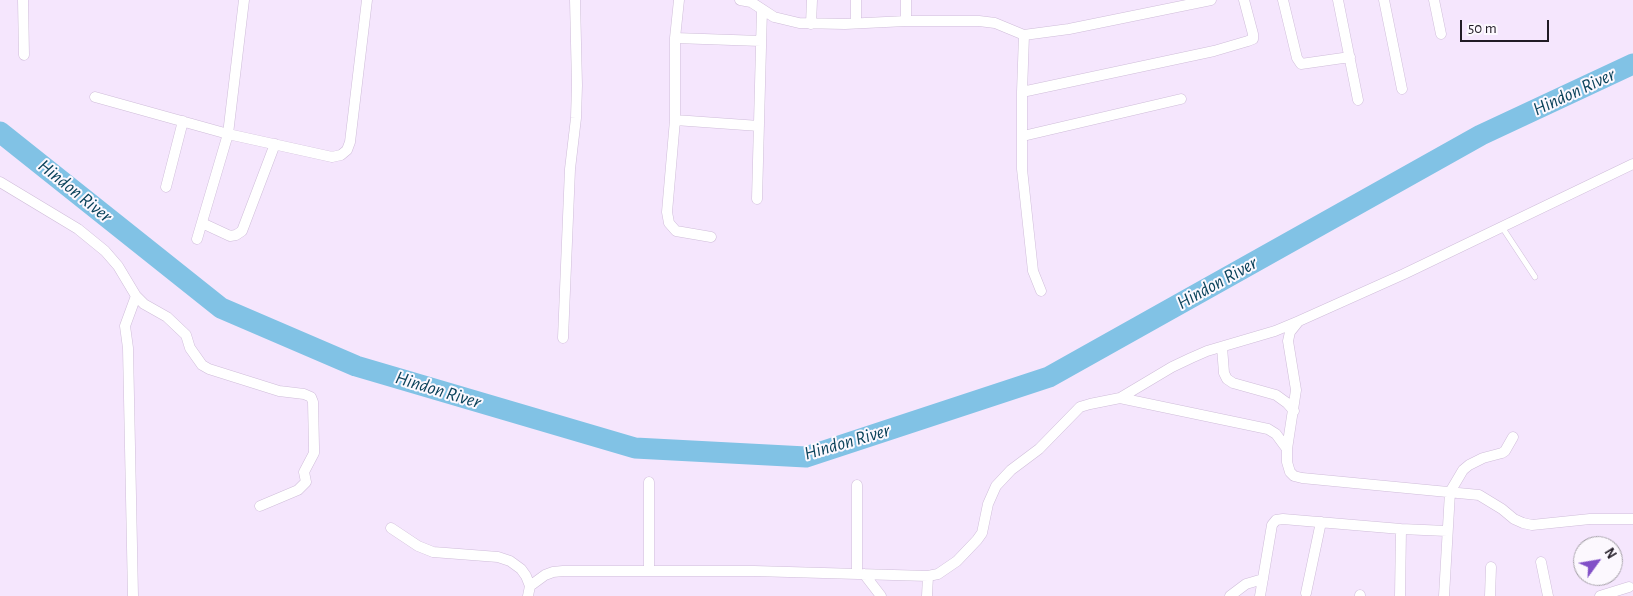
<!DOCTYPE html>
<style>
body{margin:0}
#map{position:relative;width:1633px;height:596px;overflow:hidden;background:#f5e6fd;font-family:"Alegreya Sans",sans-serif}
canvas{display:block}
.north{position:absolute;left:1573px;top:536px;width:50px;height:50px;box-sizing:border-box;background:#fcf8fe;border:1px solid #a4a0a7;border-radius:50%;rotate:58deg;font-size:14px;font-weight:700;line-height:20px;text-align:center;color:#211b25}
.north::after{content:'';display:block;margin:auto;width:18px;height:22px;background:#814fc7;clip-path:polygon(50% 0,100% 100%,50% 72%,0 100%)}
.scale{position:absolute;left:1460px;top:20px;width:89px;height:22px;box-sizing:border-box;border:2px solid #211b25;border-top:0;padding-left:6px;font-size:15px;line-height:18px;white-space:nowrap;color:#211b25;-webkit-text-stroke:4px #fcf8fe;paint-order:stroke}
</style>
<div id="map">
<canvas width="1633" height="596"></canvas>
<div class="north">N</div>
<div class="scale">50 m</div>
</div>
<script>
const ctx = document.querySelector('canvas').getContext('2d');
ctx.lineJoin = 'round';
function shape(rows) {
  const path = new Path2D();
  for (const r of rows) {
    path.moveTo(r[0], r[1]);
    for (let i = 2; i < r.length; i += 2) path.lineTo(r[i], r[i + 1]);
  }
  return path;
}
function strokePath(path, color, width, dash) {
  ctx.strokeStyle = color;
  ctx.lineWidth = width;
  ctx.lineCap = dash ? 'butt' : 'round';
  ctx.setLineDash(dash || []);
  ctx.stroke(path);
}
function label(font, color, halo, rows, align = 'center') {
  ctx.font = font + ' "Alegreya Sans",sans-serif';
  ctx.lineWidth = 4;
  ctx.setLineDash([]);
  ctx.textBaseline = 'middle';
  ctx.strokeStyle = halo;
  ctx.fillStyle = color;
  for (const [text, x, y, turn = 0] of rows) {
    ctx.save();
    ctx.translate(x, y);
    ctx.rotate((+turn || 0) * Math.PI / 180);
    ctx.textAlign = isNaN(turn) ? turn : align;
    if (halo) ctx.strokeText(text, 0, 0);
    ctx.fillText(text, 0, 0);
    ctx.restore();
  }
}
const river = shape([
 [0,132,221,308,356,366,635,448,806,457,1049,377,1481,135,1633,64]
]);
const service = shape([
 [1502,227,1535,277]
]);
const minor = shape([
 [23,0,24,55],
 [679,0,675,38,675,120,667,212,669,223,676,231,711,237],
 [740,0,751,2,774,17,799,23,845,24,906,21,979,21,995,23,1024,35,1069,29,1211,0],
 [1283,0,1297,58,1301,64,1350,57],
 [1338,0,1358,100],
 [1384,0,1402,89],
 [1434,0,1441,34],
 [906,21,906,0],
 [856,23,856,0],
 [811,24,812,0],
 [1024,35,1022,92,1022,169,1033,271,1041,291],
 [675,38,761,41],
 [1022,92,1214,51,1248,41,1253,39,1253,34,1244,0],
 [95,97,228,134,332,157,341,155,347,150,350,142,367,0],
 [675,120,759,126],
 [1023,136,1181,99],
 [0,182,78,229,105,251,118,266,136,296,144,304,167,317,186,335,190,348,202,365,209,369,279,391,304,394,311,397,313,402,314,447,314,453,304,472,306,482,298,490,260,506],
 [166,187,183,121],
 [757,199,762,9],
 [202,223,230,236,236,235,242,231,275,144],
 [197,239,228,134,244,0],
 [1298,322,1290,332,1288,341,1296,390,1287,449,1287,462,1290,472,1294,476,1302,478,1479,495,1502,509,1514,519,1523,523,1532,525,1590,519,1633,519],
 [563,338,570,169,576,118,577,85,575,0],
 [1222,347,1224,373,1227,379,1233,383,1276,395,1287,403,1294,411],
 [1120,398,1268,429,1276,434,1287,449],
 [391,528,418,546,433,552,498,557,510,561,521,569,526,576,530,586,528,596],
 [1541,562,1548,596],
 [649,570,649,482],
 [857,574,857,485],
 [864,574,881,596],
 [530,586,545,575,553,572,563,571,754,571,928,576,938,574,957,561,977,540,982,533,988,504,996,486,1011,470,1039,449,1080,407,1090,404,1120,398,1172,367,1191,358,1207,351,1275,331,1299,321,1404,274,1633,164],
 [1306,593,1321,522],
 [1360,595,1360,596],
 [133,596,128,348,125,326,136,296],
 [927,596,928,576],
 [1230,596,1246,584,1263,579],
 [1260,596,1272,525,1276,520,1283,519,1401,529,1447,531],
 [1400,596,1401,529],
 [1444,596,1450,492,1463,470,1469,465,1483,458,1502,453,1505,451,1513,437],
 [1490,596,1491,567],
 [1600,596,1629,587]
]);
const waterNames = [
 ["Hindon River",1574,92,-25],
 ["Hindon River",75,191,39],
 ["Hindon River",1217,283,-29],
 ["Hindon River",438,390,17],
 ["Hindon River",847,442,-16]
];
strokePath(river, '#81c2e5', 21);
strokePath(service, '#cfbdd9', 6);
strokePath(minor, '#cfbdd9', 11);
strokePath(service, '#fff', 5);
strokePath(minor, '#fff', 10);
label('italic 19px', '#0b435b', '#fcf8fe', waterNames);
</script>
